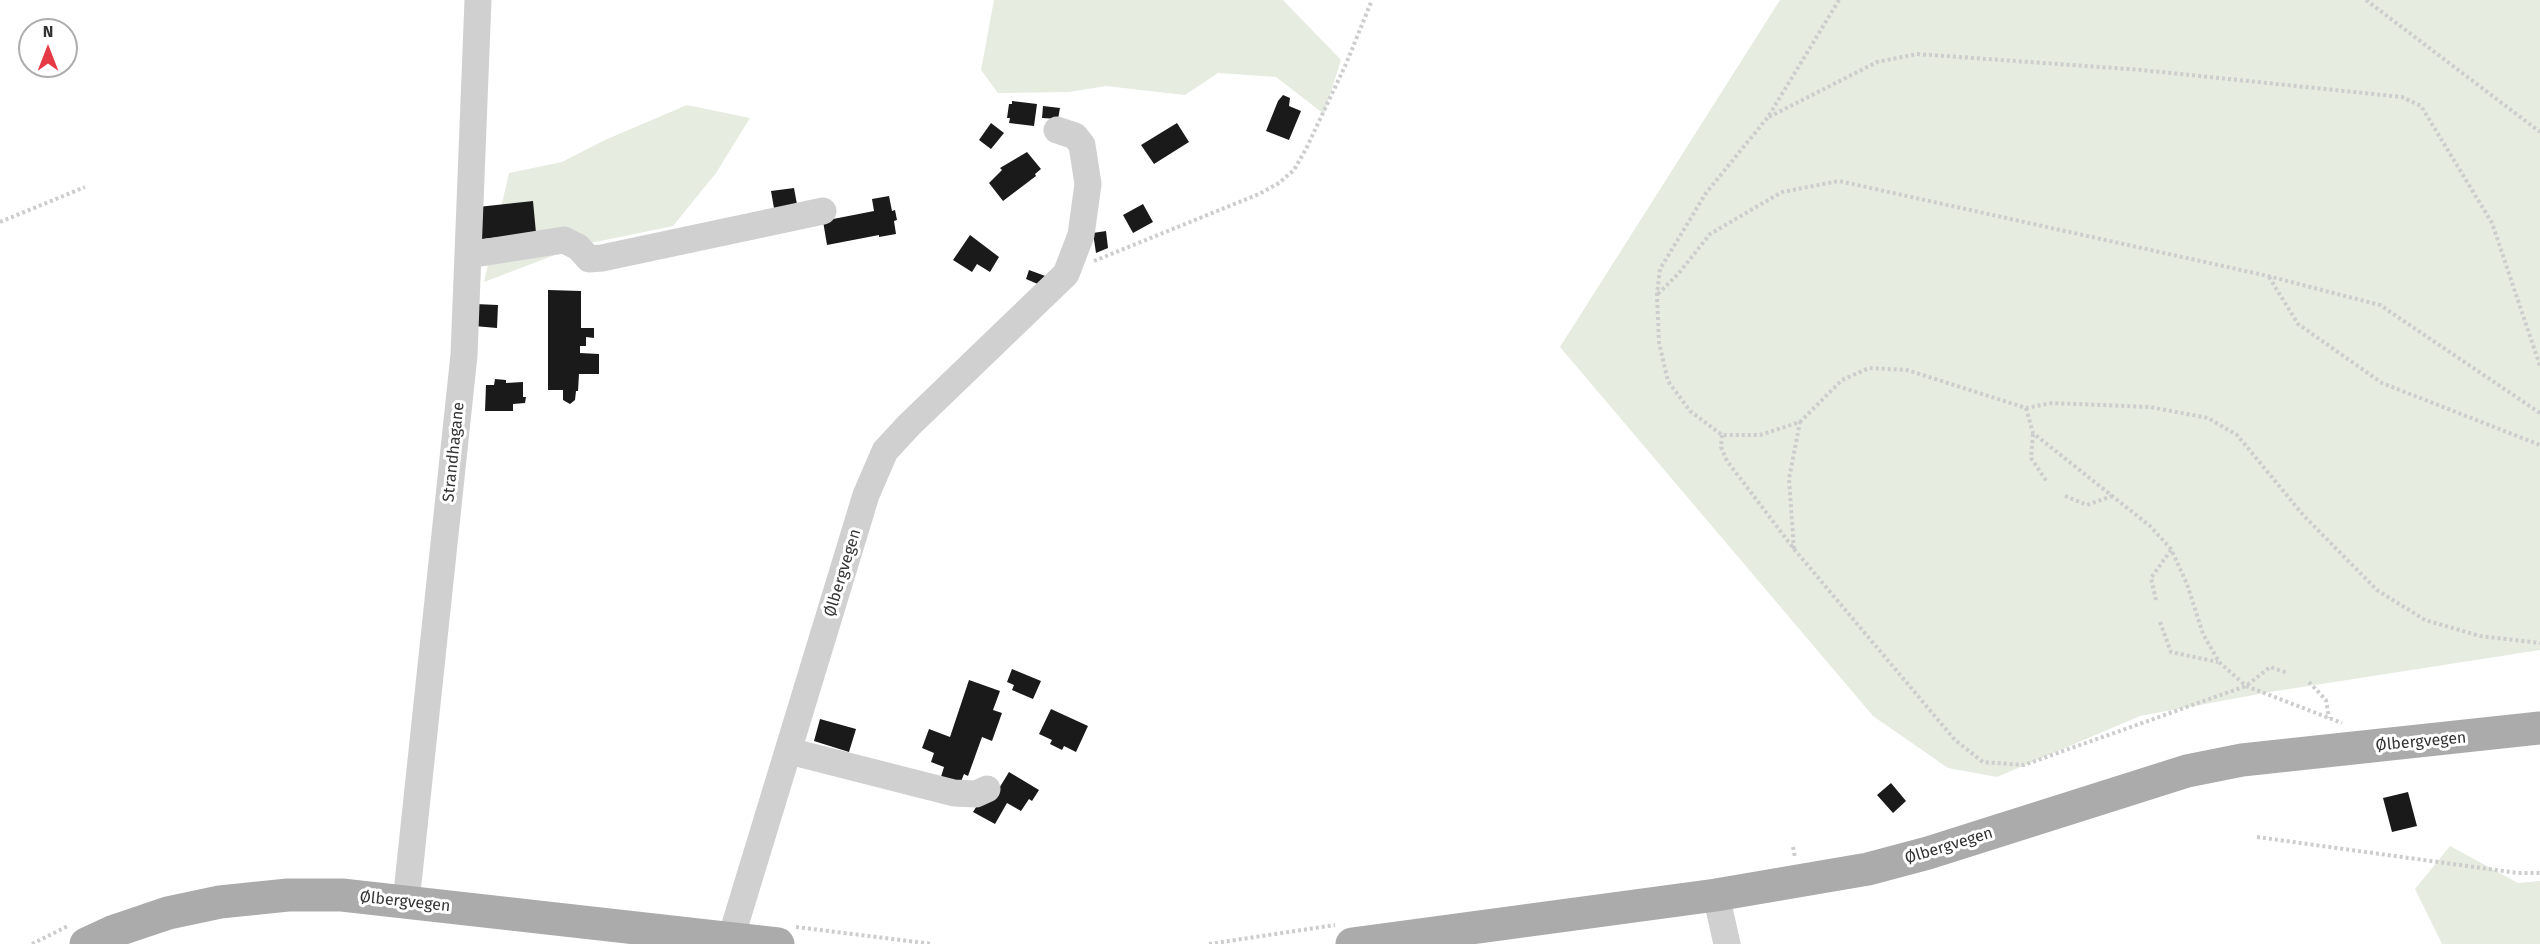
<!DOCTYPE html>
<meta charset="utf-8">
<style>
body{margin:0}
#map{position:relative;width:2540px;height:944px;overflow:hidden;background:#fff;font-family:"Fira Sans",sans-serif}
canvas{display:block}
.north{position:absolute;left:18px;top:18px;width:60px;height:60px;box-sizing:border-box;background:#fff;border:2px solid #adadad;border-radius:50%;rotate:0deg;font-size:16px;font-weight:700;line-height:24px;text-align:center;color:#333}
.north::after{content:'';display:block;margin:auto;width:21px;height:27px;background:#e63946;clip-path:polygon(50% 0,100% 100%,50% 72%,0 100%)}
</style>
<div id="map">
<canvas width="2540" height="944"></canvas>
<div class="north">N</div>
</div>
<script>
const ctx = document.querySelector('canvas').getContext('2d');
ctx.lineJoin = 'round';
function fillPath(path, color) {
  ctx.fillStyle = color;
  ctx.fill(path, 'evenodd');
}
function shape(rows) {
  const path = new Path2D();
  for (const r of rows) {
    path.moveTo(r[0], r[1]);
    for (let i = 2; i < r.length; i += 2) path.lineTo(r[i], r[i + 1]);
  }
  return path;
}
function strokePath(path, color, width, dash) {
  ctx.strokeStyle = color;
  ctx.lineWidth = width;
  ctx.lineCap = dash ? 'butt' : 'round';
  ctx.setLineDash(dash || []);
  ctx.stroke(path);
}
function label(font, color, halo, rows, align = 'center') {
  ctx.font = font + ' "Fira Sans",sans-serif';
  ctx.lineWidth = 6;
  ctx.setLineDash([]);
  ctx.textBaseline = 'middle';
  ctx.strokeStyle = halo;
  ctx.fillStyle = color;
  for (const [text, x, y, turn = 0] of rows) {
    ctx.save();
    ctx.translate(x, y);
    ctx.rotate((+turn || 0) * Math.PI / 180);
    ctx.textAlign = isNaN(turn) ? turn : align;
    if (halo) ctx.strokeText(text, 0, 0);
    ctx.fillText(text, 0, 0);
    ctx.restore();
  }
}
const green = shape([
 [994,0,1283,0,1341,60,1324,114,1276,77,1218,73,1185,95,1106,86,1069,92,998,93,981,70],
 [1780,0,2540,0,2540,650,2270,692,2140,716,1997,777,1948,768,1873,716,1560,347],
 [687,105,750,118,716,173,673,226,581,245,484,282,509,173,562,162,605,140],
 [2450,846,2518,883,2540,881,2540,944,2442,944,2415,889]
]);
const building = shape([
 [1283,95,1290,98,1289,106,1301,111,1289,140,1266,131,1278,101],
 [1012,101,1037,104,1034,126,1009,123,1010,118,1007,118,1009,104,1012,104],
 [1043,106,1060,108,1058,119,1042,118],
 [991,123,1004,133,991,149,979,140],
 [1177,123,1189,142,1154,164,1141,145],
 [1027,152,1041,169,1035,174,1036,176,1003,201,989,183,1002,170,1000,168],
 [794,188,798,210,775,214,771,191],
 [889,196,892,211,895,210,897,220,894,221,896,234,879,237,879,235,827,245,823,221,874,211,872,199],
 [533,201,536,233,482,239,478,207],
 [1143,204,1153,222,1133,233,1123,215],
 [1106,231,1108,248,1096,253,1093,233],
 [970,235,999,257,990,272,977,264,972,272,953,260],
 [1029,270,1048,277,1040,285,1026,279],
 [548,290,581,291,581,328,594,328,594,338,586,337,586,346,580,346,580,353,599,354,599,374,579,374,578,391,576,391,575,400,570,404,563,400,563,390,548,390],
 [475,304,498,305,497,328,474,326],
 [495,379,506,380,506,383,523,382,523,397,526,397,525,403,513,404,513,411,485,411,486,385,494,385],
 [1012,669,1041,681,1033,699,1012,690,1014,685,1007,682],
 [969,680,1000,691,993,710,1002,713,992,741,982,737,968,776,964,774,958,789,939,783,944,767,931,762,934,753,922,748,929,729,950,737],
 [1051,709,1088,726,1076,752,1064,746,1062,750,1050,744,1052,740,1039,734],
 [820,719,856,729,849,752,814,741],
 [1009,772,1039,790,1032,801,1029,799,1021,811,1007,803,995,824,973,812,985,793,998,790],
 [1891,783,1906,801,1893,813,1877,795],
 [2408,792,2417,826,2392,832,2383,798]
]);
const path = shape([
 [1839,0,1768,117,1706,193,1660,269,1657,294,1659,343,1668,381,1690,411,1722,435,1760,435,1800,422,1842,380,1869,368,1907,370,2026,408,2052,403,2150,407,2208,418,2237,435,2304,516,2377,590,2425,620,2480,636,2540,643],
 [2366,0,2540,132],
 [1769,117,1877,62,1917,54,2142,70,2402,97,2421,106,2492,223,2540,366],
 [0,222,85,187],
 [1094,261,1259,194,1279,183,1294,170,1306,149,1346,64,1372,0],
 [2269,277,2298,324,2382,383,2540,445],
 [1658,294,1679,273,1710,234,1782,192,1839,181,2268,276,2380,305,2540,413],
 [2026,408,2033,433,2150,526,2171,549,2187,584,2203,634,2219,662,2246,686,2342,723],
 [2033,434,2031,458,2047,482],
 [1722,435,1721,447,1727,461,1794,549,1955,740,1983,762,2024,765,2246,686,2270,667,2288,673],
 [2065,496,2087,505,2112,496],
 [1794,549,1789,479,1800,422],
 [2156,600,2151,578,2171,550],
 [2160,622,2171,652,2218,662],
 [2309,682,2326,700,2329,718],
 [2257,837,2518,873,2540,873],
 [1793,847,1795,857],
 [796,927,933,944],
 [32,944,68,926],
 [1209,944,1335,925]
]);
const minor = shape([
 [468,255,564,240,578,247,589,259,602,258,823,211],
 [789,751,954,793,976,794,987,789],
 [1716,895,1727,944],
 [406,902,464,355,478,0],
 [731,938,866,495,885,451,909,425,1066,274,1081,235,1088,184,1082,145,1075,136,1057,130]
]);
const major = shape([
 [86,944,112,932,168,913,220,902,288,895,342,895,778,944],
 [1352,944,1716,895,1868,869,1928,853,2187,771,2242,760,2540,728]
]);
const streetNames = [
 ["Strandhagane",454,452,-84],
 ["Ølbergvegen",843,573,-73],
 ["Ølbergvegen",2421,742,-5],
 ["Ølbergvegen",1949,846,-17],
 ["Ølbergvegen",405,902,6]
];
fillPath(green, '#e6ecdf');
fillPath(building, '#1a1a1a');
strokePath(path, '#cdcdcd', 4, [3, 3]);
strokePath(minor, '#d0d0d0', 27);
strokePath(major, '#ababab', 33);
label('16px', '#333', '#fff', streetNames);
</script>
